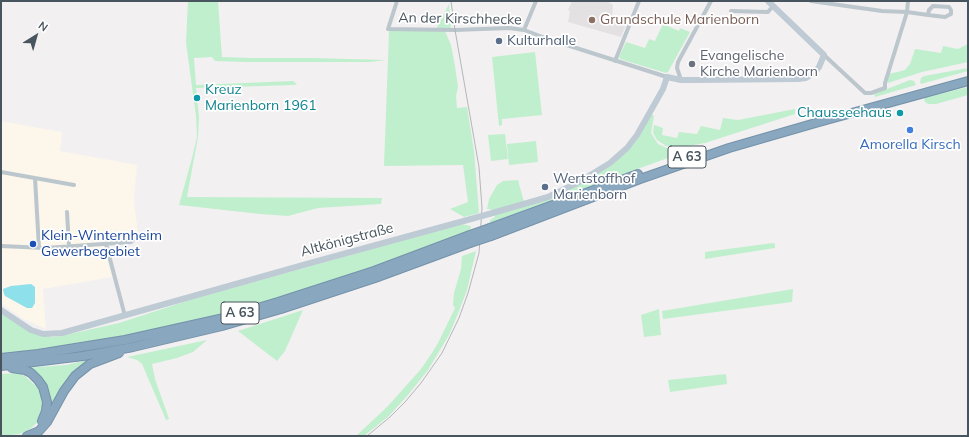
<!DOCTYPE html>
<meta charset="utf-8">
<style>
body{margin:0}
#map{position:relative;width:969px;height:437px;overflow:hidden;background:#f3f0f1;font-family:Mulish,sans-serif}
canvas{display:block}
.frame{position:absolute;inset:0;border:2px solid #48555e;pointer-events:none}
.north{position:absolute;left:16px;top:16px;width:40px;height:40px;-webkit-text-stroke:3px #fff;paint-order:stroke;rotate:37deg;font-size:11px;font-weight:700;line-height:16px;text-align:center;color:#48555e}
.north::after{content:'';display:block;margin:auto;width:14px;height:18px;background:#48555e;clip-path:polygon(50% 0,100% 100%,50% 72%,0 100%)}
</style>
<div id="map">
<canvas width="969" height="437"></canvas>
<div class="frame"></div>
<div class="north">N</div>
</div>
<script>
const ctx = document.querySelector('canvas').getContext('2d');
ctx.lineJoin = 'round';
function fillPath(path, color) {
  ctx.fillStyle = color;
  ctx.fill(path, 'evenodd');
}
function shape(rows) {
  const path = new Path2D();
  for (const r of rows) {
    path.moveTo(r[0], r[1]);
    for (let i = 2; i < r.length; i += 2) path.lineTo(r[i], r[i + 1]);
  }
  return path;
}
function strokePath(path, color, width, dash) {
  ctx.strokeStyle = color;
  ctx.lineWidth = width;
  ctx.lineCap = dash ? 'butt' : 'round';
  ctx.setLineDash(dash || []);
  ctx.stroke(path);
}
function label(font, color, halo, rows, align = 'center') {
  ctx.font = font + ' Mulish,sans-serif';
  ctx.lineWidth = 3.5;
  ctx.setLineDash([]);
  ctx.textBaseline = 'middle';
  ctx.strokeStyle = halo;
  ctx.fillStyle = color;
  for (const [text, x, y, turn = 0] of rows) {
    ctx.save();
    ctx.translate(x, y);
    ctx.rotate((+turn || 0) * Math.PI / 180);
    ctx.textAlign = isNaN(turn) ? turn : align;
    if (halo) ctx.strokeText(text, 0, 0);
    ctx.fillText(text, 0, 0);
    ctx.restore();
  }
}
const commercial = shape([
 [1,121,61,132,62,133,60,151,137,165,134,200,138,234,130,235,124,241,103,243,112,277,43,289,46,329,22,318,1,303]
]);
const education = shape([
 [572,1,607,1,613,5,612,19,626,25,621,37,568,22,570,11,568,10]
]);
const green = shape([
 [188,1,218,1,222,57,252,58,312,58,386,60,370,62,245,62,215,61,212,57,194,58,196,85,293,81,297,84,294,85,196,88,199,117,198,137,187,197,382,198,381,204,318,208,288,216,260,214,179,205,192,158,197,137,196,116,186,43],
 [449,4,451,28,436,29],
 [663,24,679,31,680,28,690,32,668,72,666,73,620,59,619,57,626,42,645,48,649,39,655,41],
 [389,31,445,31,451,45,455,66,458,87,456,96,457,108,467,107,474,151,479,213,464,217,450,209,468,202,463,165,384,166],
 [968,44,968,62,922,72,888,83,887,82,889,74,905,70,910,64,915,49,941,53,943,46,958,49],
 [535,52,542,115,502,119,502,125,499,126,492,57],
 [968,68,968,71,921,84,920,82,921,78,924,76],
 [910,80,914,81,916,85,875,97,874,94],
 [968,87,968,95,936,104,928,104,925,102,924,98],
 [795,109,795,114,705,143,683,147,666,146,657,140,653,133,654,125,663,128,662,135,677,138,679,132,697,134,701,126,720,130,723,118,738,120],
 [652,114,654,116,651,133,658,144,669,149,684,149,695,147,695,148,490,223,490,220,495,217,494,214,582,183,612,165,633,145],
 [505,134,508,159,491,161,488,135],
 [536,141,538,162,509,165,507,144],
 [518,180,524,202,493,211,490,209,487,209,489,199,497,185,503,181],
 [462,224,471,226,470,232,333,281,224,314,162,330,71,347,63,346,42,348,35,351,1,354,1,312,42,335,52,337,61,336,119,323,193,299],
 [773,243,775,244,775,248,705,259,705,252],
 [476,251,467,290,459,311,449,335,428,370,408,395,389,416,364,436,356,436,387,407,421,369,432,353,439,341,455,308,453,305,454,293,461,269,462,256],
 [793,289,792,302,663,319,662,311],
 [659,309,661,335,644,337,641,315],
 [303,310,285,351,277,361,238,331],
 [207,340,193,352,177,358,152,364,155,379,169,419,166,420,142,364,137,360,127,357],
 [96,358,91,362,49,416,48,396,25,368,66,365],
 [17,373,25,376,40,390,43,399,42,415,37,423,30,429,20,434,1,436,1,374],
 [726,374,727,384,670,392,668,380]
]);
const water = shape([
 [31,284,35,287,35,303,32,308,27,308,5,296,4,294,3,289,11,286]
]);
const street = shape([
 [397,1,388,29,455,30,509,28,524,30,548,39,667,77],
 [811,1,882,11,907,12,928,15,945,17,951,14,951,10,949,7,933,6,929,10,928,15],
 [731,11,768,12,773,6],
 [524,30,536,1],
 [824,55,865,93,871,93,885,88,885,83,907,12,908,1],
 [615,61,639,1],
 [681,80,677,68,678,62,711,1],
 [1,172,74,185],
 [35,178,39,248],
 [67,212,69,246],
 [106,244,125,316],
 [1,246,46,248,131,242,134,239]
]);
const secondary = shape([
 [489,214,548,197,579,182,610,163,627,148,637,135,663,89,667,77,681,80,695,80,798,79,806,78,814,73,819,67,824,55,768,1],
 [1,310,31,330,43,334,62,333,314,262,471,219]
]);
const highway = shape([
 [490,228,638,174],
 [491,236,640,179,729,148,819,122,968,81],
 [1,358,38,354,125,340,224,318,278,302,374,271,470,235],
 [1,366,83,356,133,347,222,326,281,309,375,278,470,243],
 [12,368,25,370,31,373,38,380,43,387,47,402,46,411,42,421],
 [27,436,39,431,47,422,64,391,75,376,90,364,119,353]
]);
const rail = shape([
 [367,436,390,417,405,402,421,383,442,353,459,318,468,293,479,253,482,208,479,167,455,30,451,1]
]);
const secondaryBridge = shape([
 [471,219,489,214]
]);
const highwayBridge = shape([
 [470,235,490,228],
 [470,243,491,236]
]);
const markers = [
 [592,20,4,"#8d6e63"],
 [499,41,4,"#5c6f8a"],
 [692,64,4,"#6b7280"],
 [197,98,4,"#0f9aa8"],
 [900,113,4,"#0f9aa8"],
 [910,130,4,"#3f7fe0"],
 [545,187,4,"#5c6f8a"],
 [33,244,4,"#1a4fb4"]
];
const shields = [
 [687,157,38],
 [240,313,38]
];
const shieldNames = [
 ["A 63",687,157],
 ["A 63",240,313]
];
const streetNames = [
 ["An der Kirschhecke",460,19,1],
 ["Altkönigstraße",347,240,-15]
];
const educationNames = [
 ["Grundschule Marienborn",600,20]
];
const serviceNames = [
 ["Kulturhalle",507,41],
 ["Wertstoffhof",553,179],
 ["Marienborn",553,195]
];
const worshipNames = [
 ["Evangelische",700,56],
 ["Kirche Marienborn",700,72]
];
const cultureNames = [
 ["Kreuz",205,90],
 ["Marienborn 1961",205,106],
 ["Chausseehaus",892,113,"right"]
];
const shopNames = [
 ["Amorella Kirsch",910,145]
];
const transitNames = [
 ["Klein-Winternheim",41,236],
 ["Gewerbegebiet",41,252]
];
fillPath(commercial, '#fcf6eb');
fillPath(education, '#e4e1e3');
fillPath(green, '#c0efce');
fillPath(water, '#8ee0eb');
strokePath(highway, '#7492aa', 10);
strokePath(street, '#bcc6cd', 4);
strokePath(secondary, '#becad4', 6);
strokePath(highway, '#89a7be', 8);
strokePath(rail, '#b3b6ba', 1);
strokePath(highwayBridge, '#7492aa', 10, []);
strokePath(secondaryBridge, '#becad4', 6);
strokePath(highwayBridge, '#89a7be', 8);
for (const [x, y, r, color] of markers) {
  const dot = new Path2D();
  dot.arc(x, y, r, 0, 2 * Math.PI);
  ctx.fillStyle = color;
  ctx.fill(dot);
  strokePath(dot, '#fff', 1.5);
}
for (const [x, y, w] of shields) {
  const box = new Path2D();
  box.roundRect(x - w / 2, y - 11, w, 22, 3);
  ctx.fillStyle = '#fff';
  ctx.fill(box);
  strokePath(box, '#48555e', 1);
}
label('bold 13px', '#48555e', null, shieldNames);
label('14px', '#48555e', '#fff', streetNames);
label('14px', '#785e54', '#fff', educationNames, 'left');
label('14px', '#4e5e75', '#fff', serviceNames, 'left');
label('14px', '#5b616d', '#fff', worshipNames, 'left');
label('14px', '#0d838f', '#fff', cultureNames, 'left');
label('14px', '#366cbe', '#fff', shopNames);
label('14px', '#164399', '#fff', transitNames, 'left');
</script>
